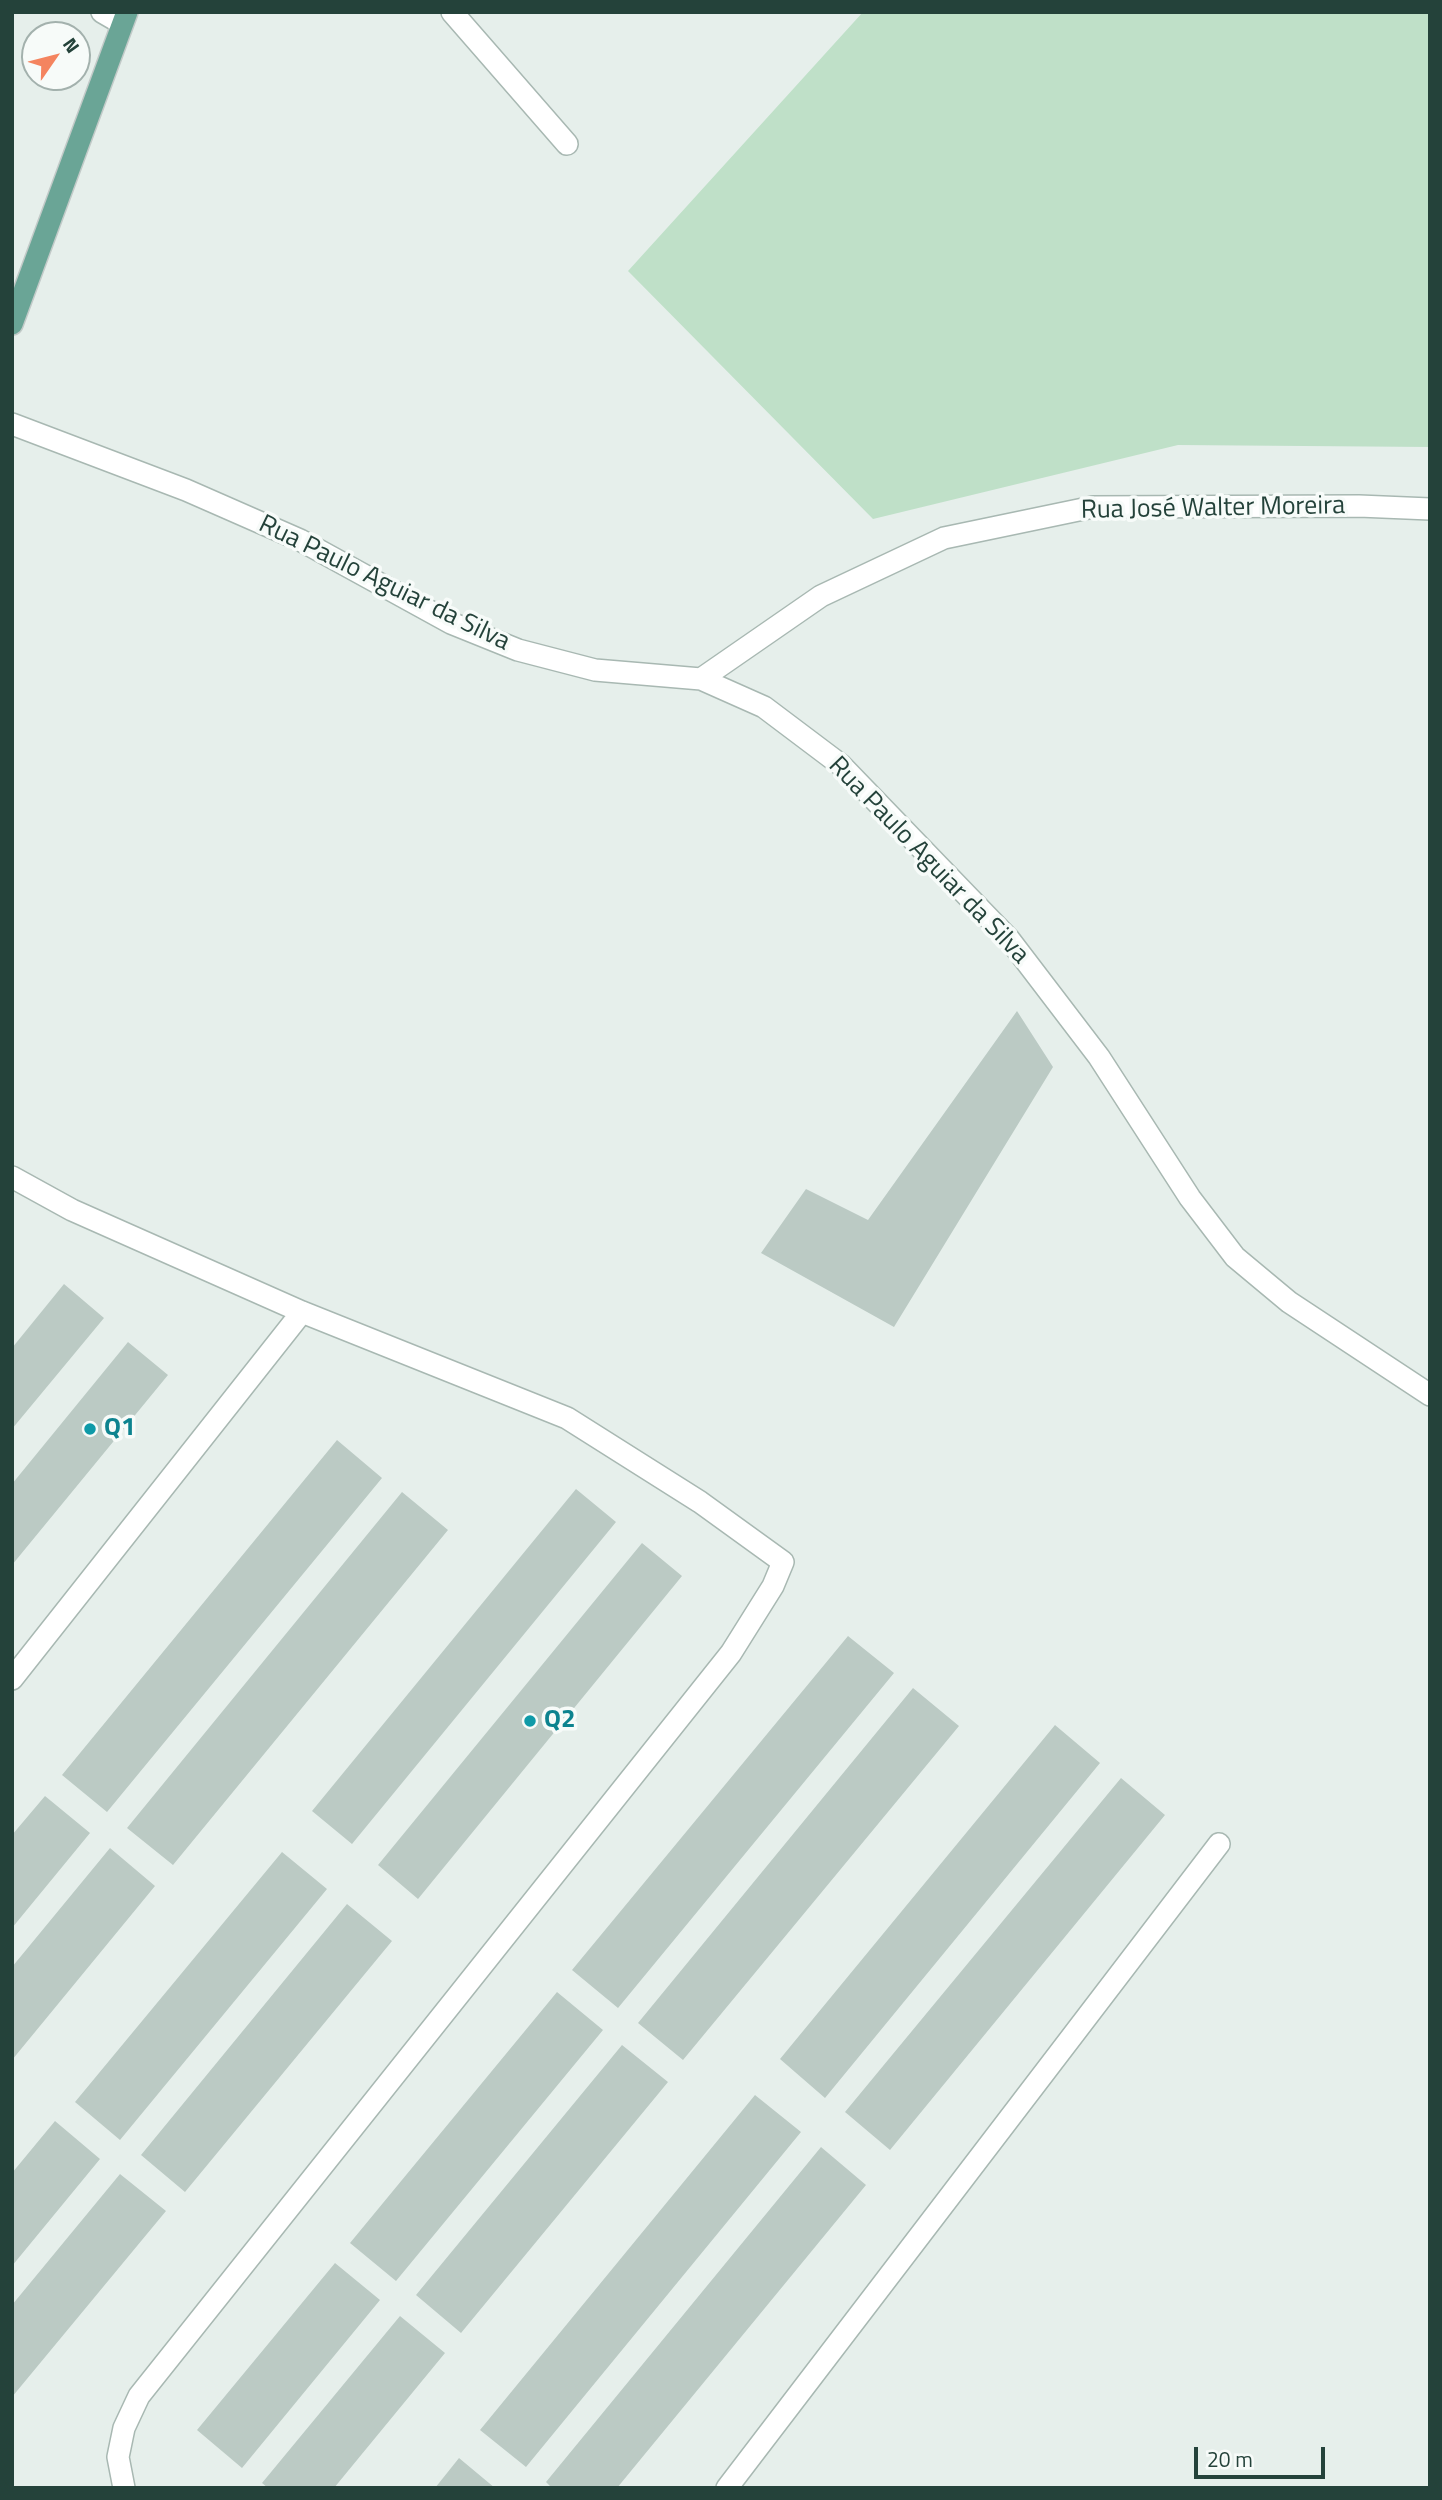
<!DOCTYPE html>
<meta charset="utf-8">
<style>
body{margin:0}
#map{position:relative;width:1442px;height:2500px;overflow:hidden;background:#e6efeb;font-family:"Titillium Web",sans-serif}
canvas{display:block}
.frame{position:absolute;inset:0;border:14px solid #24423a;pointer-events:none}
.north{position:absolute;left:21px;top:21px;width:70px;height:70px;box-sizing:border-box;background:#f7fbf9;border:2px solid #a3b1ad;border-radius:50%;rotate:55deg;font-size:19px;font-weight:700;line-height:28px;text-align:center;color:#24423a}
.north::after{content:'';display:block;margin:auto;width:24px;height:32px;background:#f4845f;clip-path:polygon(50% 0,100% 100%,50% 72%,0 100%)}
.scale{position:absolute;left:1194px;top:2447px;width:131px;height:32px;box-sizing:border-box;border:4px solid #24423a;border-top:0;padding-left:9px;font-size:21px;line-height:24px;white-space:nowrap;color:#24423a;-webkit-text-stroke:5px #f7fbf9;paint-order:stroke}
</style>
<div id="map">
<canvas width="1442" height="2500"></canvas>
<div class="frame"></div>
<div class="north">N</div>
<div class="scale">20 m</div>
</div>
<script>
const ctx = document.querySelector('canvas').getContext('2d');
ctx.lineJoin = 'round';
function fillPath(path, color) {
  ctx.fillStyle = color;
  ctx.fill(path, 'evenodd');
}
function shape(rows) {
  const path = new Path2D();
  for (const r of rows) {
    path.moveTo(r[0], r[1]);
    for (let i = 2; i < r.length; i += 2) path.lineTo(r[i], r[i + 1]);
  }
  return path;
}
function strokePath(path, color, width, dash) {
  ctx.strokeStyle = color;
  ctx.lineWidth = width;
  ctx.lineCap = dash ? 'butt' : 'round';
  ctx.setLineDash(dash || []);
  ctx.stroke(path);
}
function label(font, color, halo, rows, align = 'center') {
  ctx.font = font + ' "Titillium Web",sans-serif';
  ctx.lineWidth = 7;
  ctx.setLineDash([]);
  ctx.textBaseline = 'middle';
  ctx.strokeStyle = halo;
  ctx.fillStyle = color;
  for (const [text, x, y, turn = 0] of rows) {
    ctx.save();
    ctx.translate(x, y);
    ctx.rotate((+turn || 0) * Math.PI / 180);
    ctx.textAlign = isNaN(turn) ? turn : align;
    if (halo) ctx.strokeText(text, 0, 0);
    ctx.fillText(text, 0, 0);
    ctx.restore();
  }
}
const green = shape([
 [863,12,1430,12,1430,447,1178,445,873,519,628,271]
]);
const building = shape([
 [1017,1011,1053,1067,894,1327,761,1253,806,1189,868,1220],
 [64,1284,104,1318,12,1429,12,1348],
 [128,1342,168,1375,12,1565,12,1484],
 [337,1440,382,1478,107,1812,62,1775],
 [576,1489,616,1522,352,1844,312,1811],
 [402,1492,448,1530,173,1865,127,1828],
 [642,1543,682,1576,418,1899,378,1865],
 [848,1636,894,1673,618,2008,572,1970],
 [913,1688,959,1726,683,2060,638,2023],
 [1055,1725,1100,1763,825,2098,780,2059],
 [1121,1778,1165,1815,890,2150,845,2112],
 [45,1796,90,1833,12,1928,12,1835],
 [110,1848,155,1886,12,2060,12,1967],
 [282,1852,327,1889,120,2140,75,2102],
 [347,1904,392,1941,185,2192,141,2155],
 [557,1992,603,2030,396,2281,350,2243],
 [622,2045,668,2082,461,2333,416,2295],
 [755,2095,801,2132,526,2467,480,2430],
 [55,2121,100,2159,12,2266,12,2173],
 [821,2147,866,2185,617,2488,552,2488,546,2482],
 [120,2174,166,2211,12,2397,12,2305],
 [335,2263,380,2300,242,2468,197,2430],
 [400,2316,445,2353,334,2488,268,2488,262,2483],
 [459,2458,495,2488,435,2488]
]);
const lane = shape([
 [452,12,567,144]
]);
const street = shape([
 [102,12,121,23],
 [12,424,186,490,300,540,451,623,518,650,595,670,701,679,764,707,841,765,1009,939,1099,1057,1190,1198,1235,1257,1289,1302,1430,1395],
 [701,679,821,596,944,538,1093,507,1359,506,1430,509],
 [12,1177,72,1210,302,1312,567,1418,700,1502,783,1562,773,1586,731,1653,139,2396,124,2428,118,2457,124,2488],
 [12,1679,302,1312],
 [727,2488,1219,1844]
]);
const primary = shape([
 [12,324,127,12]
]);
const markers = [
 [90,1429,7,"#0f9aa8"],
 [530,1721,7,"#0f9aa8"]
];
const streetNames = [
 ["Rua José Walter Moreira",1213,509,-1],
 ["Rua Paulo Aguiar da Silva",384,584,26],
 ["Rua Paulo Aguiar da Silva",928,861,46]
];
const cultureNames = [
 ["Q1",104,1429],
 ["Q2",544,1721]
];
fillPath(green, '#bfe0c8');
fillPath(building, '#bbcac4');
strokePath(lane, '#a8b8b2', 24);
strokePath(street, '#a8b8b2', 24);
strokePath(primary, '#c2cac8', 24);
strokePath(lane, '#fff', 21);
strokePath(street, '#fff', 21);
strokePath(primary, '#6aa596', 21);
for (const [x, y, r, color] of markers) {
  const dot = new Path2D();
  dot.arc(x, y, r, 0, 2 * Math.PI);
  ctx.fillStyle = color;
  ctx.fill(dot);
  strokePath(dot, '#f7fbf9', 2.5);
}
label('26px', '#24423a', '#f7fbf9', streetNames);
label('bold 26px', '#0d838f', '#f7fbf9', cultureNames, 'left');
</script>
